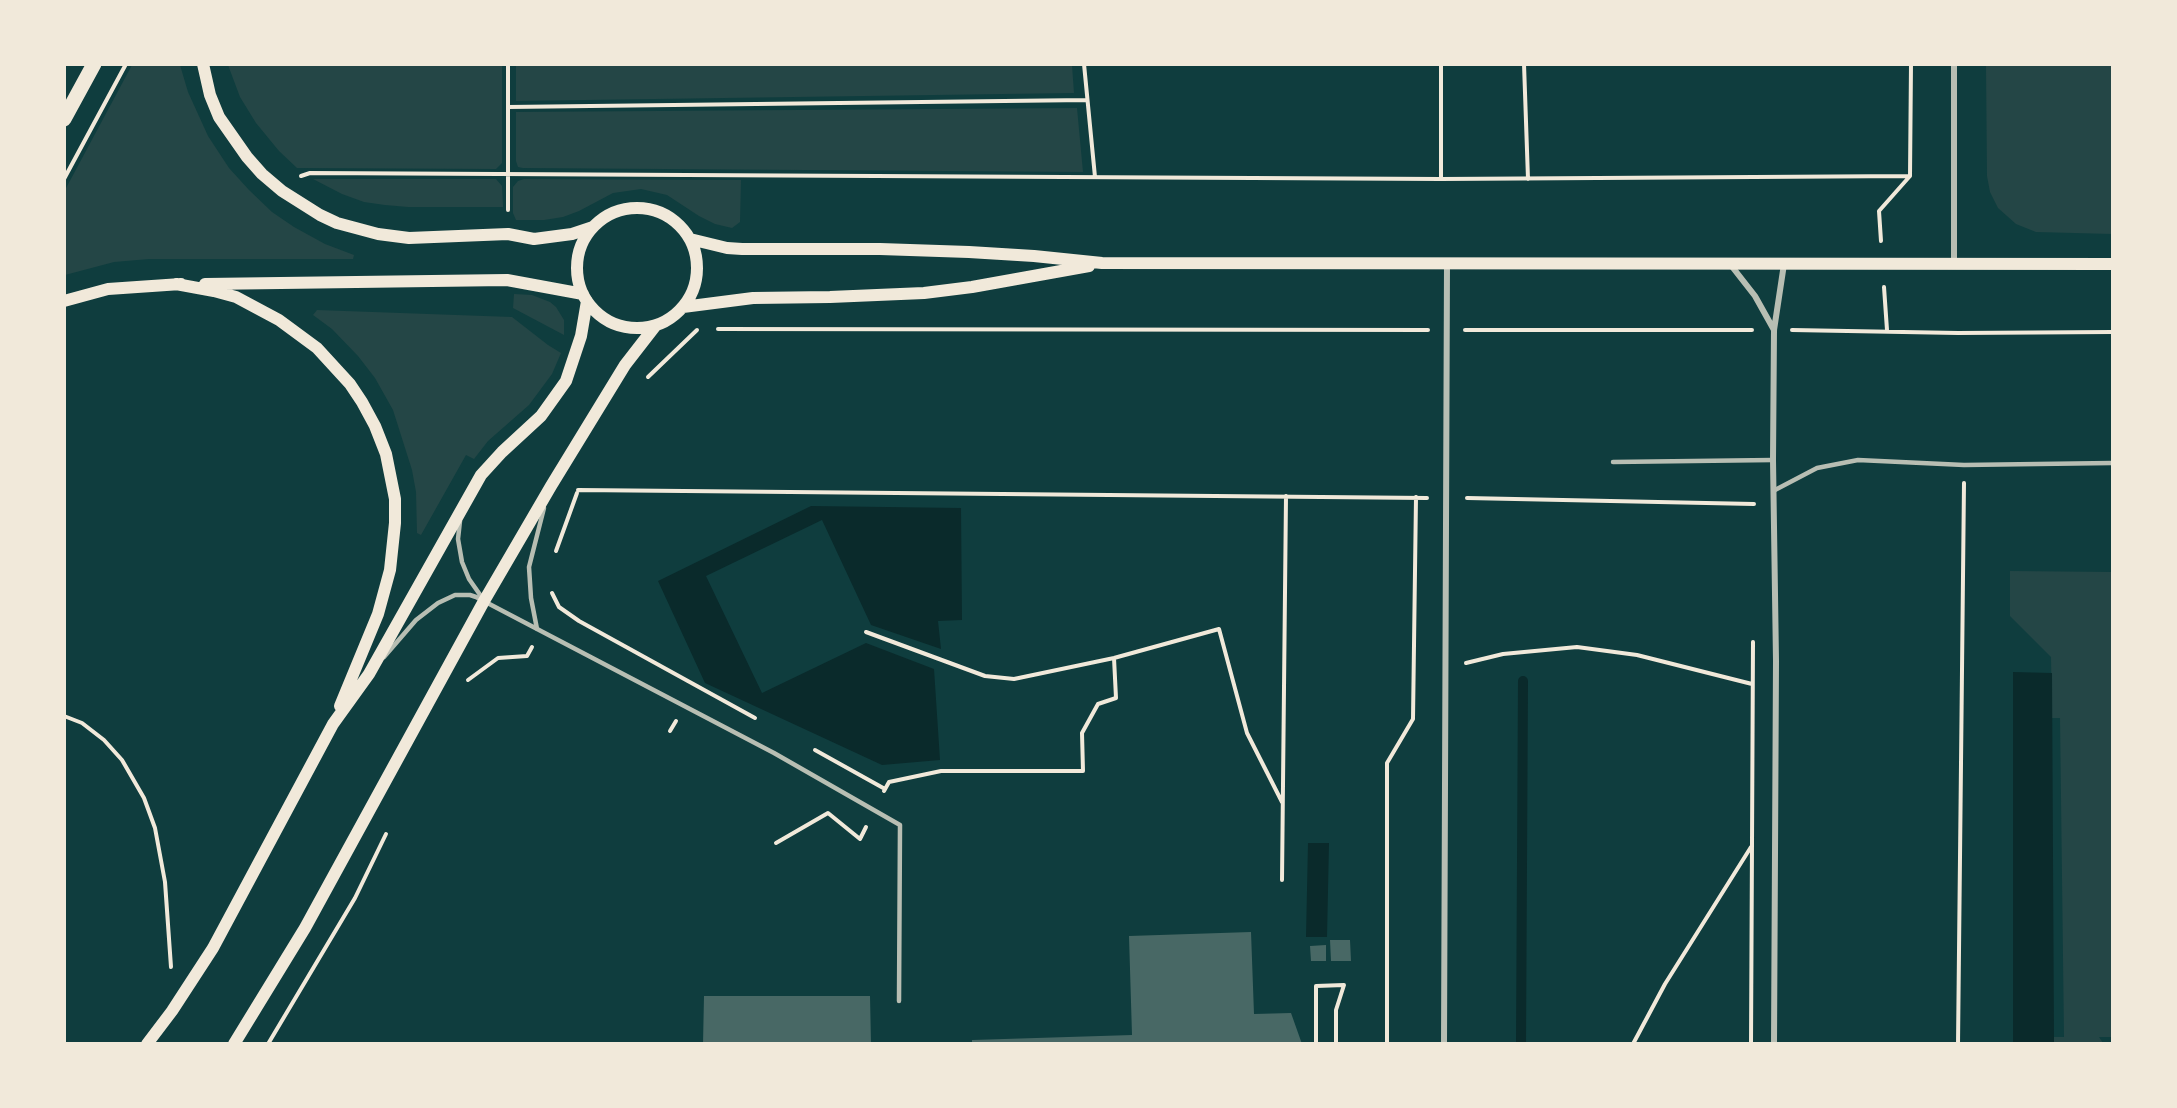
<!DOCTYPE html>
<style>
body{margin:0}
#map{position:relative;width:2177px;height:1108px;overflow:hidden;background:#0f3d3e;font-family:Literata,serif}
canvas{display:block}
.frame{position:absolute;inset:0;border:66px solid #f1e9da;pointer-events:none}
</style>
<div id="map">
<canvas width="2177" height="1108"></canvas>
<div class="frame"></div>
</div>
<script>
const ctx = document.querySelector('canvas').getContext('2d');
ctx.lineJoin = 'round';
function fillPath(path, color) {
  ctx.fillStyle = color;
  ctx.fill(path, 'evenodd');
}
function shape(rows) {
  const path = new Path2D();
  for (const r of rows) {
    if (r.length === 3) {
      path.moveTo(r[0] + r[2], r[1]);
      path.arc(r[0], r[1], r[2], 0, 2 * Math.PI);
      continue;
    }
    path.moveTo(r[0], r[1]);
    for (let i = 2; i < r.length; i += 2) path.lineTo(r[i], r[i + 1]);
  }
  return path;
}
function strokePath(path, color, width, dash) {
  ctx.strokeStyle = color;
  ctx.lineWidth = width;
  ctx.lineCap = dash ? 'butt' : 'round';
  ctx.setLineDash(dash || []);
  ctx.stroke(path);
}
const green = shape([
 [516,64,1072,65,1074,93,516,101],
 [132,65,180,65,188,92,208,136,229,168,249,190,272,212,294,227,325,244,354,255,353,259,149,259,114,262,65,275,65,190],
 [228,65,502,65,502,163,496,169,297,168,279,151,256,123,240,97],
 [1986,65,2112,65,2112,234,2036,232,2016,224,1998,208,1990,192,1987,176],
 [1077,108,1083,172,523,168,518,167,516,161,516,112],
 [313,179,496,179,502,186,503,207,408,207,385,205,364,202,342,194],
 [524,179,741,180,740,222,732,228,715,224,699,216,667,195,641,189,613,193,579,211,563,217,544,220,516,220,513,213,513,187,518,181],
 [514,294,532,295,550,302,556,307,564,320,564,335,513,308],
 [317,310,512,317,548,345,561,353,552,374,529,405,488,441,474,459,466,455,421,535,417,533,416,492,412,470,393,410,375,378,358,356,332,329,313,315],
 [2010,571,2112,572,2112,1037,2099,1037,2103,1043,2054,1043,2054,1037,2064,1037,2060,718,2052,718,2051,657,2010,616]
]);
const water = shape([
 [811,506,961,508,962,620,938,621,941,649,871,625,822,520,706,576,762,693,866,643,934,669,940,760,882,765,705,683,658,581],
 [2013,672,2052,673,2054,1043,2013,1043],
 [1308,843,1329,843,1327,937,1306,937]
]);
const stream = shape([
 [1521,1044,1523,681]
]);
const building = shape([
 [1251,932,1254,1014,1291,1013,1302,1044,972,1044,972,1040,1132,1035,1129,936],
 [1330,940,1350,940,1351,961,1331,961],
 [1326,945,1326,961,1311,961,1310,946],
 [704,996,870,996,871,1044,703,1044]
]);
const path = shape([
 [508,64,508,210],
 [1084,64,1095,177],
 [1441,64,1441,179],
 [1524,64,1528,179],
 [508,107,1087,100],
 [301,176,310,173,1441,179,1910,176],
 [64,179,126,64],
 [1881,241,1879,211,1910,176,1911,64],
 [1884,287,1887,330],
 [718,329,1428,330],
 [1465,330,1752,330],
 [1792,330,1958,333,2112,332],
 [648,377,697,330],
 [578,490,1427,498],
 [1467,498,1754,504],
 [556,551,577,493],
 [552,593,559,607,579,621,755,718],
 [866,632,985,676,1014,679,1114,658,1219,629,1247,733,1282,802],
 [1466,663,1503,654,1577,647,1637,655,1752,684],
 [468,680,498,658,527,656,532,647],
 [64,716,82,723,104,740,122,760,144,798,155,828,165,882,171,967],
 [670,731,676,721],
 [815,750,885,789],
 [884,791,889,782,941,771,1083,771,1082,733,1098,704,1116,698,1114,658],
 [776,843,828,813,860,839,866,827],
 [1282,880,1286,496],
 [268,1044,355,898,386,834],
 [1316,1044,1316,986,1344,985,1336,1010,1336,1044],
 [1387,1044,1387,763,1413,719,1416,497],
 [1633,1044,1665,984,1751,847],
 [1751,1044,1753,642],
 [1958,1044,1964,483]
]);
const service = shape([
 [1613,462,1773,460],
 [1775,490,1817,468,1858,460,1964,465,2112,463],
 [460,521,458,539,462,562,469,579,483,599],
 [537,629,531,598,529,567,544,508],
 [384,657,416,620,438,603,455,595,470,595,476,597,774,753,900,825,899,1001]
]);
const minor = shape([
 [1730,264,1755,296,1774,330],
 [1954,264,1954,64],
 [1444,1044,1447,264],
 [1774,1044,1776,661,1773,460,1774,330,1784,264]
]);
const secondary = shape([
 [203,64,210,95,219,117,247,157,262,174,282,191,320,215,337,223,378,234,409,238,508,234,534,239,572,234,593,227],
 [637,268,60],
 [690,239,727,248,742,249,880,249,969,252,1034,256,1102,263,2112,264],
 [176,284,214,291,236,297,279,320,317,348,350,384,362,402,375,426,386,454,395,499,395,523,390,570,378,614,340,706],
 [205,284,507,280,583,294],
 [64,301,108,289,181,284],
 [683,307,753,298,830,297,924,293,972,287,1089,266],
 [147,1044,172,1011,213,948,333,724,369,674,481,475,502,452,541,416,566,381,581,336,587,301],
 [234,1044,305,928,484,601,551,486,625,365,656,325]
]);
const primary = shape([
 [64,119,94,64]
]);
fillPath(green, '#244646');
fillPath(water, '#0a2a2b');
strokePath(stream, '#0a2a2b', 10);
fillPath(building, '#486865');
strokePath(path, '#f1e9da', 4);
strokePath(service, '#b8beb3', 4.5);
strokePath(minor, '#b8beb3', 6);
strokePath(secondary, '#f1e9da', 12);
strokePath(primary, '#f1e9da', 15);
</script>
